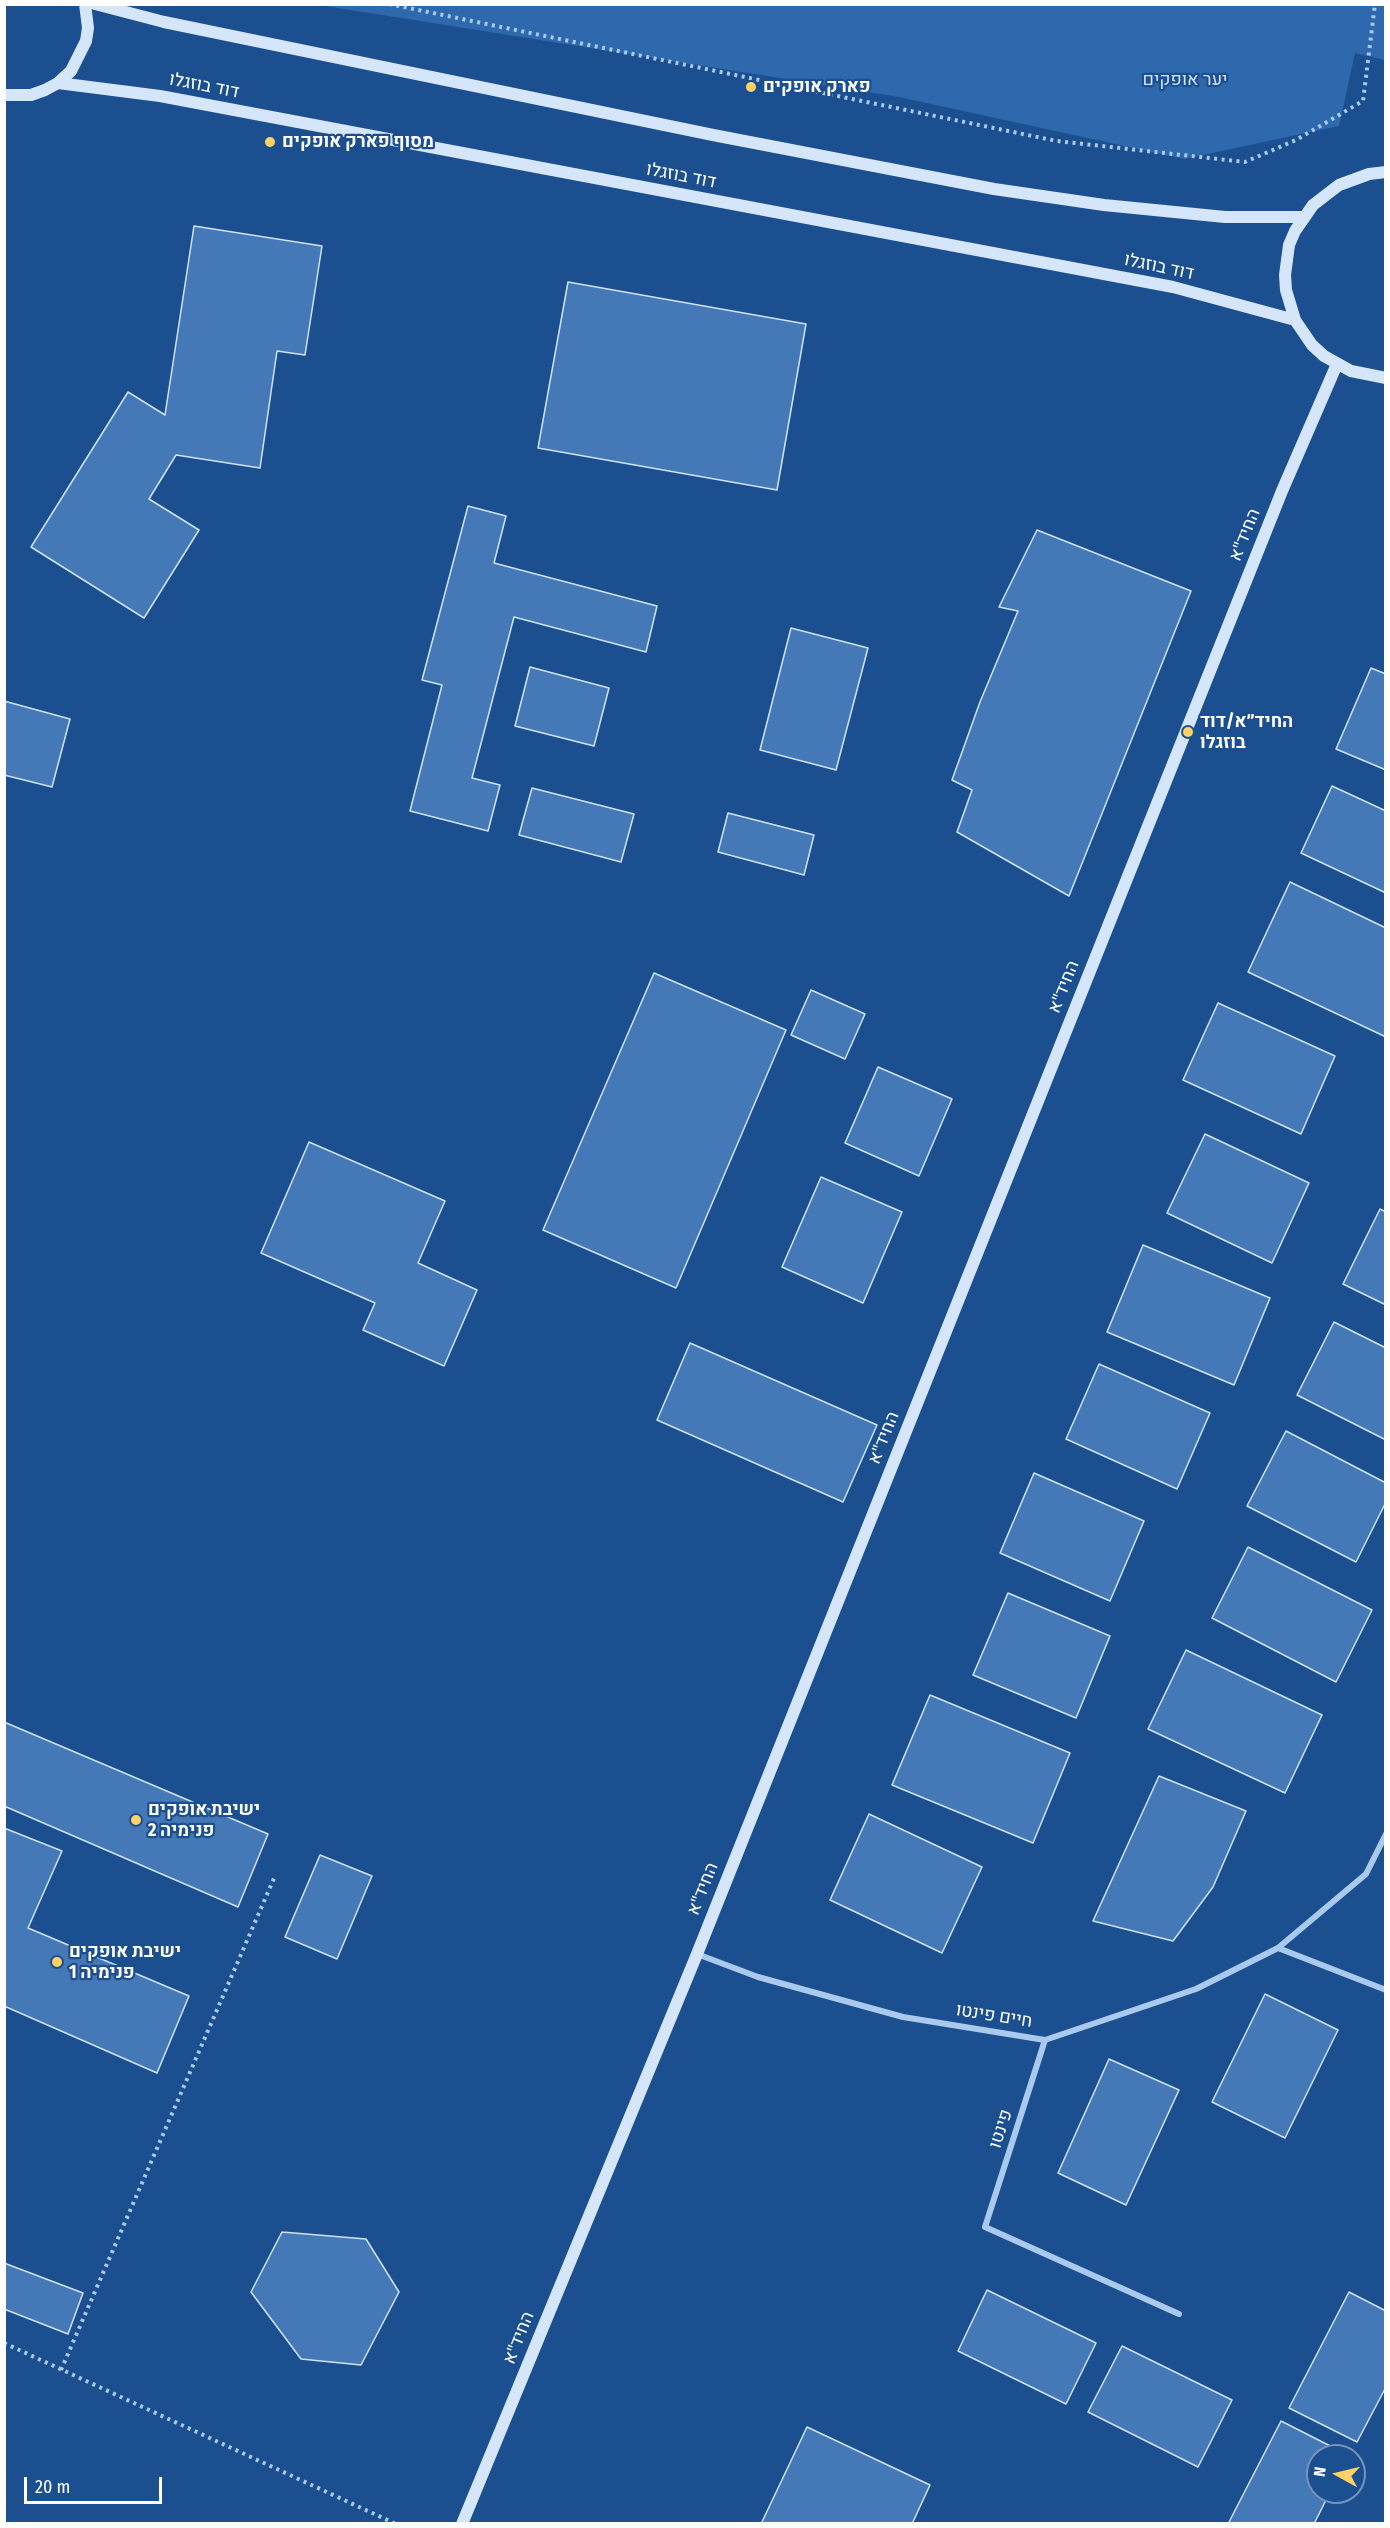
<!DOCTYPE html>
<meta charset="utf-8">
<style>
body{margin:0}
#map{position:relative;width:1390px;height:2528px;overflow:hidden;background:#1b4f8f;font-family:"Fira Sans Condensed",sans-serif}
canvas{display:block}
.frame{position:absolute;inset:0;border:6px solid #fff;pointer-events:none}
.north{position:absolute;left:1306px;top:2444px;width:60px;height:60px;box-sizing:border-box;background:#1b4f8f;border:2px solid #7695bc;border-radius:50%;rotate:278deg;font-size:16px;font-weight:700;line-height:24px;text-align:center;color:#fff}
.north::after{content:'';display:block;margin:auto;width:21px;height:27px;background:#ffd166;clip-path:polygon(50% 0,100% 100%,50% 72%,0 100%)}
.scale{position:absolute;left:24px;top:2477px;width:138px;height:27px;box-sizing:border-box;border:3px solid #fff;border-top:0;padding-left:8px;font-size:18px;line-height:21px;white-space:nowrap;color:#fff;-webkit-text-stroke:4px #1b4f8f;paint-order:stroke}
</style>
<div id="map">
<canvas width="1390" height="2528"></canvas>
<div class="frame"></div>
<div class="north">N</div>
<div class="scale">20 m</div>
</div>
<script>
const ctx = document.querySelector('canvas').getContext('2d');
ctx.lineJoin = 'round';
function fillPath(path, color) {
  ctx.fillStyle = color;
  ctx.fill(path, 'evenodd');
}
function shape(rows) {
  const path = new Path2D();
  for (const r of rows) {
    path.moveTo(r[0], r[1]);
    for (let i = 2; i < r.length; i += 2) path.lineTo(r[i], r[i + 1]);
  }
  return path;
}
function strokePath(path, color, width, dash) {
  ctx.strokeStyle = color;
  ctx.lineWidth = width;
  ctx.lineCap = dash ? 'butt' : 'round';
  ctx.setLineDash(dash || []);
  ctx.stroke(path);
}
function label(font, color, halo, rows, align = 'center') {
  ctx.font = font + ' "Fira Sans Condensed",Heebo,sans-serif';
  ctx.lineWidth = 4.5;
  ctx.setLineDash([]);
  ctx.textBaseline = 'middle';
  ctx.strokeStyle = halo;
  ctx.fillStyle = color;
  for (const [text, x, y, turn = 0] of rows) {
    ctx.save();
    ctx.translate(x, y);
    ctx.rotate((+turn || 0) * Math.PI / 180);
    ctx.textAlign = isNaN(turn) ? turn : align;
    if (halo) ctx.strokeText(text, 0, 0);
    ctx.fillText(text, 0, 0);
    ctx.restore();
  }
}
const green = shape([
 [319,5,1385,5,1385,60,1355,53,1339,126,1184,159,899,97]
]);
const building = shape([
 [194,226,322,246,305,355,277,351,260,468,176,455,149,499,199,530,144,618,31,547,128,392,165,415,194,226],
 [568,282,806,324,777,490,538,448,568,282],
 [468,506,506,516,494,563,657,606,646,652,514,617,472,778,500,785,488,831,410,811,442,685,422,680,468,506],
 [1037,530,1191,591,1069,896,957,832,972,790,952,780,980,702,1018,611,999,607,1037,530],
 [791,628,868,648,836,770,760,750,791,628],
 [530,667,609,688,594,746,515,726,530,667],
 [1371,668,1386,674,1386,770,1336,749,1371,668],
 [4,701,70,719,52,787,4,775,4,701],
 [1332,786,1386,811,1386,893,1301,853,1332,786],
 [532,788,634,814,621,862,519,835,532,788],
 [728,813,814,835,804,875,718,852,728,813],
 [1290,882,1386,928,1386,1037,1248,972,1290,882],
 [654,973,786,1030,676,1288,543,1230,654,973],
 [811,990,865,1014,845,1059,791,1035,811,990],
 [1218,1003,1335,1056,1301,1134,1183,1080,1218,1003],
 [878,1067,952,1099,919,1176,845,1143,878,1067],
 [1205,1134,1309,1183,1272,1263,1167,1213,1205,1134],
 [309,1142,445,1201,418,1263,477,1290,444,1366,363,1330,375,1303,261,1253,309,1142],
 [821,1177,902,1212,863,1303,782,1267,821,1177],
 [1380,1209,1386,1212,1386,1305,1343,1284,1380,1209],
 [1143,1245,1270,1298,1234,1385,1107,1332,1143,1245],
 [1334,1322,1386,1348,1386,1440,1297,1395,1334,1322],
 [690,1343,877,1425,843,1502,657,1420,690,1343],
 [1099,1364,1210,1413,1177,1489,1066,1439,1099,1364],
 [1286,1431,1386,1483,1386,1502,1356,1562,1247,1506,1286,1431],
 [1034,1473,1144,1521,1110,1601,1000,1553,1034,1473],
 [1248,1547,1372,1610,1336,1682,1212,1618,1248,1547],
 [1008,1593,1110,1636,1076,1718,973,1675,1008,1593],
 [1186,1650,1322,1715,1285,1793,1148,1729,1186,1650],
 [930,1695,1070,1753,1033,1843,892,1785,930,1695],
 [4,1722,268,1834,238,1907,4,1806,4,1722],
 [1159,1776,1246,1811,1213,1887,1173,1941,1093,1921,1159,1776],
 [869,1814,982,1867,942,1953,830,1900,869,1814],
 [4,1828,62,1851,28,1928,189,1996,157,2073,4,2006,4,1828],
 [320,1855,372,1876,337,1959,285,1937,320,1855],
 [1265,1994,1338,2030,1285,2138,1212,2102,1265,1994],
 [1109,2059,1179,2090,1126,2205,1058,2173,1109,2059],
 [282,2232,366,2239,399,2292,361,2365,301,2359,251,2292,282,2232],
 [4,2263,83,2293,68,2334,4,2309,4,2263],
 [987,2290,1096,2343,1066,2404,958,2351,987,2290],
 [1349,2292,1386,2311,1386,2387,1357,2442,1289,2408,1349,2292],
 [1122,2346,1232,2400,1198,2467,1088,2412,1122,2346],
 [1281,2421,1348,2455,1318,2456,1318,2492,1330,2492,1314,2524,1228,2524,1281,2421],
 [807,2427,930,2485,912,2524,761,2524,807,2427]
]);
const path = shape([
 [389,4,1057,141,1245,162,1296,140,1363,101,1375,4],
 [4,2343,396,2524],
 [61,2370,275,1876]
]);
const street = shape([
 [1278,1948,1386,1990],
 [697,1954,758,1977,903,2017,1045,2040,1196,1989,1278,1948,1366,1874,1386,1834],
 [1045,2040,985,2227,1179,2314]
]);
const secondary = shape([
 [95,4,164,22,713,135,994,189,1104,205,1225,217,1303,217],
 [58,83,160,96,1173,287,1295,320],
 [4,95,31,95,45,90,58,83,71,71,86,41,88,28,85,4],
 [1386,172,1369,174,1339,185,1313,205,1295,231,1289,245,1285,275,1286,290,1295,320,1312,345,1324,356,1351,371,1386,378],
 [462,2524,697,1954,1282,491,1337,364]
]);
const markers = [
 [751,87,6,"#ffd166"],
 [270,142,6,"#ffd166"],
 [1188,732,6,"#ffd166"],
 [136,1820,6,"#ffd166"],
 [57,1962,6,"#ffd166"]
];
const parkNames = [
 ["יער אופקים",1185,80]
];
const streetNames = [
 ["דוד בוזגלו",204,86,11],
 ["דוד בוזגלו",681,176,11],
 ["דוד בוזגלו",1159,267,12],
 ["החיד\"א",1245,535,-68],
 ["החיד\"א",1064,987,-68],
 ["החיד\"א",884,1438,-68],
 ["החיד\"א",703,1889,-68],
 ["חיים פינטו",994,2016,9],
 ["פינטו",1001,2129,-72],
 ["החיד\"א",519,2338,-68]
];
const poiNames = [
 ["פארק אופקים",763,87],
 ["מסוף פארק אופקים",282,142],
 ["החיד״א/דוד",1200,722],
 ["בוזגלו",1200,743],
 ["ישיבת אופקים",148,1810],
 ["פנימיה 2",148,1831],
 ["ישיבת אופקים",69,1952],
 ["פנימיה 1",69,1973]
];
fillPath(green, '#2e69ad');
fillPath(building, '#4478b7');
strokePath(building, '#cfe3fa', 1.5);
strokePath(path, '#a9c9ee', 4, [3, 4.5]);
strokePath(street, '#a9c9ee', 6);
strokePath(secondary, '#d6e6fa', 12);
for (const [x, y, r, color] of markers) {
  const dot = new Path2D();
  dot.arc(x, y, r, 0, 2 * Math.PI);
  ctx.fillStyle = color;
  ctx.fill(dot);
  strokePath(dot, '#1b4f8f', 2);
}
label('18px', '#cfe3fa', '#1b4f8f', parkNames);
label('18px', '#fff', '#1b4f8f', streetNames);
label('bold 18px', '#fff', '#1b4f8f', poiNames, 'left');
</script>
